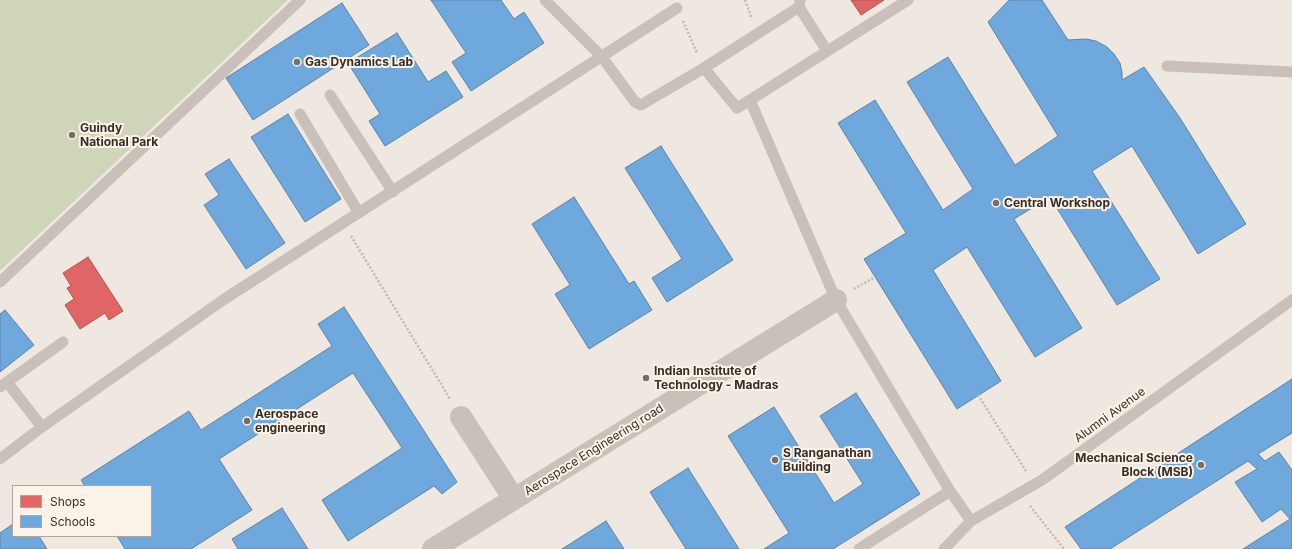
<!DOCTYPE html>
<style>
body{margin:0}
#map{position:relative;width:1292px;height:549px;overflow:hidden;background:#eee8e1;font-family:Inter,sans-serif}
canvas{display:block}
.legend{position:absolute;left:12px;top:485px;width:140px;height:52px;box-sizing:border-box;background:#fbf3e8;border:1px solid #ada49b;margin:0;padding:5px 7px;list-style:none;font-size:12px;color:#392d27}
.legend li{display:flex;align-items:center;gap:8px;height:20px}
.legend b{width:20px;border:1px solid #ada49b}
</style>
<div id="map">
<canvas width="1292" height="549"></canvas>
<ul class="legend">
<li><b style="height:11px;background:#e06666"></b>Shops</li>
<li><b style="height:11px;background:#6fa8dc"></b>Schools</li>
</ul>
</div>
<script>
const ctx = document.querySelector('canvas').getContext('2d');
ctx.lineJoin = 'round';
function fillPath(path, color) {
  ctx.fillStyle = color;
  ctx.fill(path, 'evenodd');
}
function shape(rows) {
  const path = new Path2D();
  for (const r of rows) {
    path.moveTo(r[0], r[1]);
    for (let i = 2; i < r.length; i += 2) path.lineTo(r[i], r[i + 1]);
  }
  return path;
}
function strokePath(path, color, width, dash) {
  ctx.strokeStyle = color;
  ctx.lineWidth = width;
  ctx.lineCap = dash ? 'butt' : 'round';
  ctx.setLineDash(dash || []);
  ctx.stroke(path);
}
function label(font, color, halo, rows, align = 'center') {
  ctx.font = font + ' Inter,sans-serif';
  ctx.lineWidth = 4;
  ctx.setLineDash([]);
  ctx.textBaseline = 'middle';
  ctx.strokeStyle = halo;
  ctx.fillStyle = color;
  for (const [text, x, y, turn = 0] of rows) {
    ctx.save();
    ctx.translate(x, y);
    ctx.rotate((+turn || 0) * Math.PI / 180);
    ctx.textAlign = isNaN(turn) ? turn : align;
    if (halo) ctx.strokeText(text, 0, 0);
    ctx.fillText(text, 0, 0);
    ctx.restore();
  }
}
const green = shape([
 [0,0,288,0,0,271]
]);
const shops = shape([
 [851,0,884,0,861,15,851,0],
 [88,257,123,311,109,320,105,313,80,329,65,305,74,299,67,288,71,286,63,273,88,257]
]);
const schools = shape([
 [431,0,501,0,514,19,524,12,544,43,471,91,452,62,466,53,431,0],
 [1009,0,1042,0,1068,40,1086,39,1096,41,1107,47,1114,54,1120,63,1122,72,1122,80,1144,67,1180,118,1246,224,1198,254,1132,146,1092,171,1160,279,1117,305,1050,197,1014,219,1082,328,1035,357,967,247,933,270,1001,381,957,409,864,259,906,233,838,123,875,100,943,210,973,189,907,82,948,57,1015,165,1058,136,988,22,1009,0],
 [342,3,369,45,253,120,226,78,342,3],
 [397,33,428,82,446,71,463,97,385,146,369,121,380,114,348,63,397,33],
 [288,114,341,199,305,222,251,137,288,114],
 [661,146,733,260,667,302,652,278,682,259,625,168,661,146],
 [229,159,285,243,246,269,204,205,219,195,205,174,229,159],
 [574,197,629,284,634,281,652,310,589,349,555,294,570,285,532,224,574,197],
 [344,307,457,482,442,494,434,486,348,541,322,500,402,448,353,373,219,459,252,510,191,549,125,549,117,536,151,536,151,486,85,486,81,480,189,411,201,430,332,346,318,324,344,307],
 [5,310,34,345,0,372,0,314,5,310],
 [1292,379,1292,433,1258,454,1265,461,1279,452,1292,470,1292,549,1243,549,1290,519,1281,509,1262,522,1235,482,1257,469,1248,461,1110,549,1081,549,1065,527,1292,379],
 [856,393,920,494,833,549,764,549,789,533,728,436,774,407,834,503,863,484,820,416,856,393],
 [688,468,739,549,686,549,650,492,688,468],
 [282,508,308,549,238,549,232,539,282,508],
 [606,521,624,549,562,549,606,521],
 [13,524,13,536,39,536,47,549,0,549,0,533,13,524]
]);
const path = shape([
 [745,0,752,19],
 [683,21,697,53],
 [351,236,450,399],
 [854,289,875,277],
 [978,395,1026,471],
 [1030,506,1064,549]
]);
const lane = shape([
 [545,0,602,57,635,102,641,105,704,68,799,7,800,0],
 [799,7,827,51],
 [1167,66,1292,72],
 [704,68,737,108,750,100,836,300,950,491,971,521],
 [330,95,393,192],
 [750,100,908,0],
 [300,114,359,213],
 [0,282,300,0],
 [7,382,42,427],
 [0,387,63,342],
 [0,459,42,427,223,300,677,8],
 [859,549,950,491],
 [944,549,971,521,1042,480,1292,300]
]);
const street = shape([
 [461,417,514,499],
 [433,549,836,300]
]);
const markers = [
 [297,62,4,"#786e68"],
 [72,135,4,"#786e68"],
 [996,203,4,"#786e68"],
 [646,378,4,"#786e68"],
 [247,421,4,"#786e68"],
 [775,460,4,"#786e68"],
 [1201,465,4,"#786e68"]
];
const poiNames = [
 ["Gas Dynamics Lab",305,62],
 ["Guindy",80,128],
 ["National Park",80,142],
 ["Central Workshop",1004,203],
 ["Indian Institute of",654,371],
 ["Technology - Madras",654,385],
 ["Aerospace",255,414],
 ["engineering",255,428],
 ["S Ranganathan",783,453],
 ["Building",783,467],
 ["Mechanical Science",1193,458,"right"],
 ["Block (MSB)",1193,472,"right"]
];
const streetNames = [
 ["Alumni Avenue",1110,415,-36],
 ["Aerospace Engineering road",594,450,-32]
];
fillPath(green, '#cfd5b9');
fillPath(shops, '#e06666');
strokePath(shops, '#ae5553', 1);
fillPath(schools, '#6fa8dc');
strokePath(schools, '#5f83a6', 1);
strokePath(path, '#c0b9b2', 2.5, [2, 2]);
strokePath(lane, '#c8c0b9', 11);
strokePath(street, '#c8c0b9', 22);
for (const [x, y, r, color] of markers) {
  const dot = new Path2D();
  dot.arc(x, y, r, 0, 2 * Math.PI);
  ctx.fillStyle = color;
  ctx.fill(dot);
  strokePath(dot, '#fbf3e8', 1.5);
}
label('bold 12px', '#392d27', '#fbf3e8', poiNames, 'left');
label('12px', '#392d27', '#fbf3e8', streetNames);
</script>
